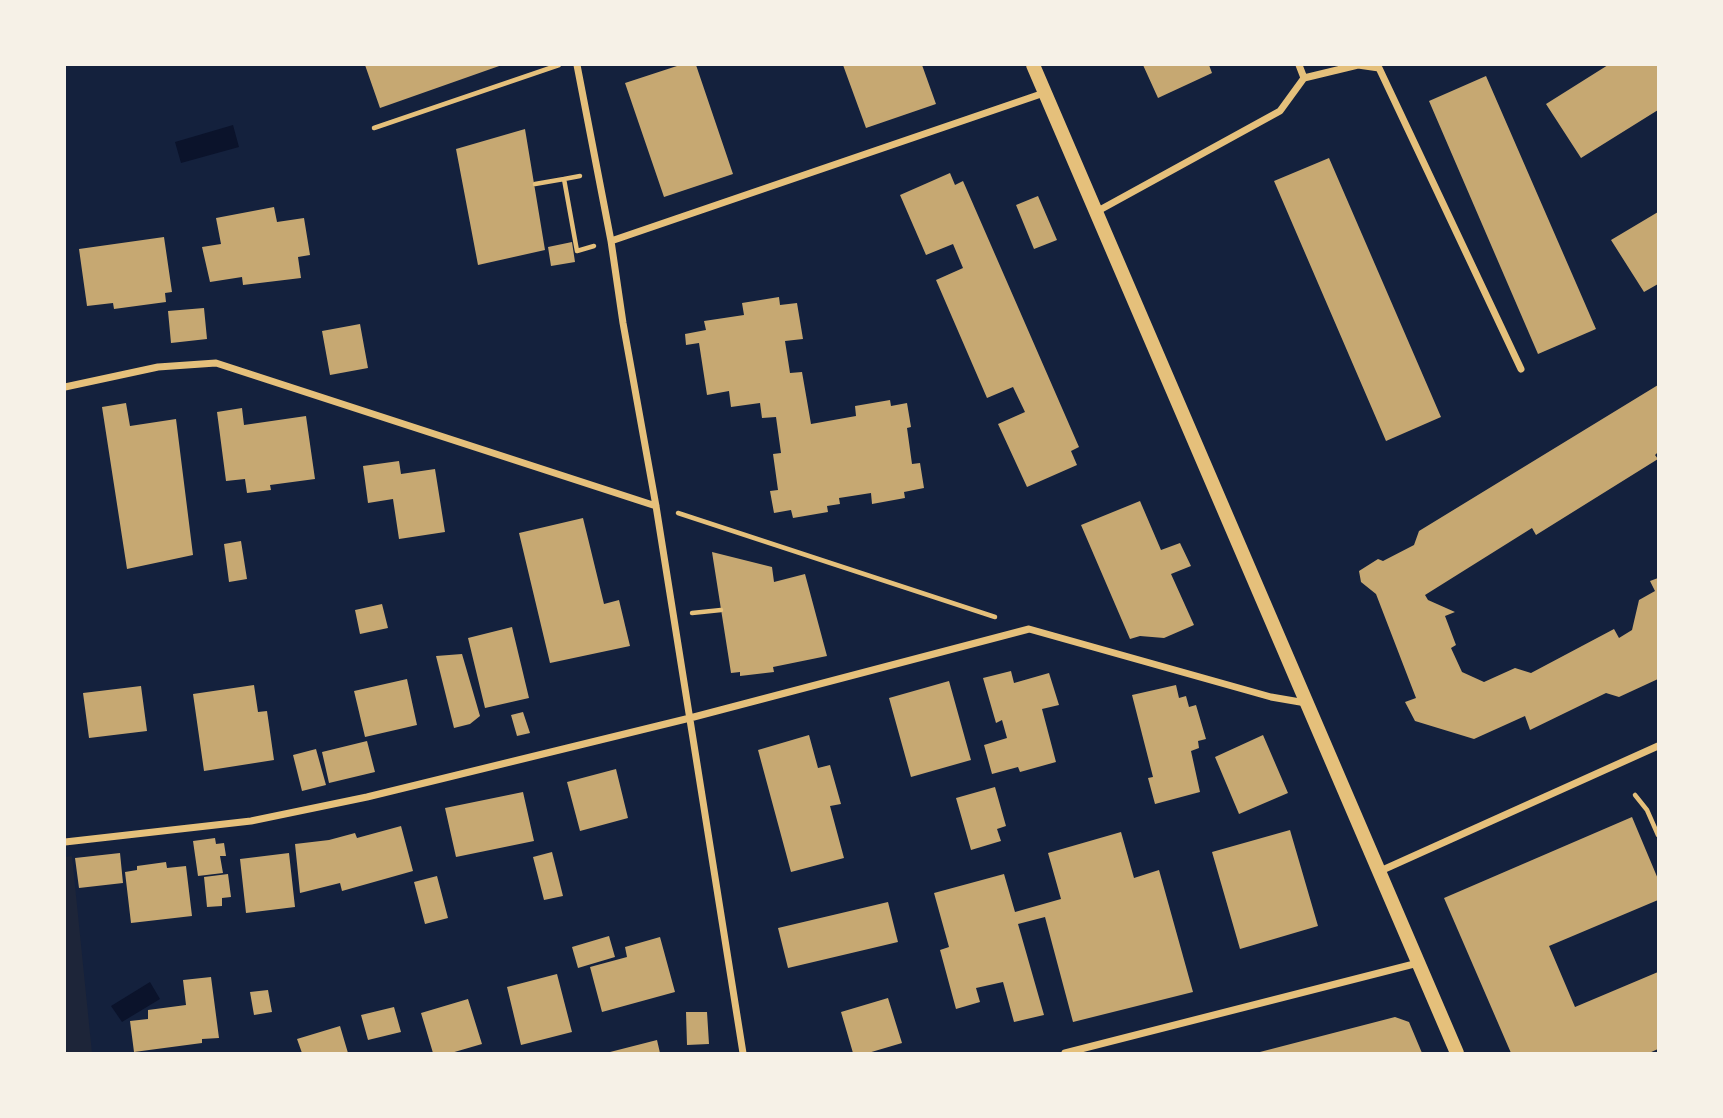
<!DOCTYPE html>
<style>
body{margin:0}
#map{position:relative;width:1723px;height:1118px;overflow:hidden;background:#14213d;font-family:Karla,sans-serif}
canvas{display:block}
.frame{position:absolute;inset:0;border:66px solid #f6f1e7;pointer-events:none}
</style>
<div id="map">
<canvas width="1723" height="1118"></canvas>
<div class="frame"></div>
</div>
<script>
const ctx = document.querySelector('canvas').getContext('2d');
ctx.lineJoin = 'round';
function fillPath(path, color) {
  ctx.fillStyle = color;
  ctx.fill(path, 'evenodd');
}
function shape(rows) {
  const path = new Path2D();
  for (const r of rows) {
    path.moveTo(r[0], r[1]);
    for (let i = 2; i < r.length; i += 2) path.lineTo(r[i], r[i + 1]);
  }
  return path;
}
function strokePath(path, color, width, dash) {
  ctx.strokeStyle = color;
  ctx.lineWidth = width;
  ctx.lineCap = dash ? 'butt' : 'round';
  ctx.setLineDash(dash || []);
  ctx.stroke(path);
}
const green = shape([
 [72,856,92,1053,65,1053,65,857]
]);
const water = shape([
 [233,125,239,147,181,163,175,142],
 [150,982,160,999,122,1022,111,1006]
]);
const building = shape([
 [365,65,502,65,380,108],
 [680,65,696,65,733,174,664,197,625,83],
 [843,65,922,65,936,104,866,128],
 [1143,65,1209,65,1212,73,1158,98],
 [1608,65,1658,65,1658,110,1581,158,1546,104],
 [1486,76,1596,329,1538,354,1429,101],
 [525,129,545,250,478,265,456,149],
 [1329,158,1441,417,1386,441,1274,181],
 [950,173,955,185,963,181,1079,447,1071,451,1077,465,1027,487,998,424,1025,412,1013,387,987,398,936,280,963,268,953,244,926,255,900,195],
 [1038,196,1057,240,1034,249,1016,205],
 [274,207,277,222,304,218,310,255,298,257,301,278,243,285,242,277,210,282,202,247,221,244,216,218],
 [1658,212,1658,284,1644,292,1611,240],
 [164,237,172,292,165,293,166,302,114,309,113,303,87,306,79,249],
 [572,242,575,262,551,266,548,247],
 [779,297,780,305,797,303,803,339,785,341,790,373,802,372,811,424,856,416,855,406,890,400,891,406,907,403,911,427,907,428,912,464,920,463,924,488,904,492,905,498,872,504,871,493,839,498,840,504,827,506,828,512,793,518,791,510,774,513,770,491,778,490,773,454,781,453,776,417,762,418,760,403,731,407,729,391,707,395,699,343,686,345,685,334,706,330,704,321,744,315,742,303],
 [204,308,207,339,171,343,168,311],
 [360,324,368,368,330,375,322,331],
 [1658,385,1658,452,1655,455,1658,459,1536,535,1532,528,1425,595,1428,600,1455,612,1445,616,1456,645,1451,648,1462,672,1484,682,1515,668,1531,673,1614,629,1619,638,1632,630,1639,600,1655,591,1650,581,1658,578,1658,679,1619,697,1606,693,1530,730,1525,716,1474,739,1415,721,1405,702,1416,698,1376,594,1361,582,1359,571,1378,559,1383,561,1414,545,1419,531],
 [126,403,130,426,176,419,193,555,127,569,102,407],
 [242,408,244,425,306,416,315,479,270,485,271,490,247,493,245,479,226,481,217,412],
 [399,461,401,474,435,469,445,532,399,539,393,499,368,503,363,466],
 [1140,501,1161,550,1180,543,1191,566,1171,574,1194,625,1164,638,1140,636,1130,639,1081,525],
 [583,518,604,604,619,600,630,646,550,663,519,533],
 [241,541,247,579,229,582,224,544],
 [712,552,772,567,774,582,805,574,827,656,773,667,774,672,740,676,740,672,731,673],
 [382,604,388,628,360,634,355,610],
 [512,627,529,698,485,708,468,638],
 [462,654,480,716,470,724,454,728,436,656],
 [1011,671,1014,683,1049,673,1059,705,1042,709,1056,762,1020,772,1018,767,992,774,984,745,1007,738,1002,720,996,723,983,678],
 [407,679,417,725,365,737,354,691],
 [949,681,971,760,911,777,889,698],
 [254,685,258,712,267,711,274,760,204,771,193,694],
 [1176,685,1179,698,1186,696,1189,707,1196,705,1206,739,1198,741,1199,748,1191,751,1200,792,1155,804,1148,778,1153,777,1132,695],
 [141,686,147,731,89,738,83,693],
 [523,712,530,733,517,736,511,715],
 [809,735,818,768,830,765,841,804,830,806,844,858,791,872,758,750],
 [1263,735,1288,793,1239,814,1215,757],
 [367,741,375,772,329,783,322,752],
 [316,749,326,785,302,791,293,755],
 [616,769,628,818,580,831,567,782],
 [995,787,1006,826,997,829,1001,841,971,850,956,798],
 [523,792,534,841,456,857,445,808],
 [1632,817,1658,879,1658,900,1549,946,1575,1007,1658,972,1658,1049,1649,1053,1511,1053,1444,898],
 [401,826,413,871,342,891,340,883,300,893,295,844,329,840,355,833,357,838],
 [1290,830,1318,926,1240,949,1212,852],
 [1121,832,1134,878,1159,870,1193,992,1073,1022,1045,917,1018,924,1044,1015,1014,1022,1003,982,976,988,980,1002,956,1009,940,950,949,947,934,893,1004,874,1015,912,1061,899,1048,853],
 [215,838,216,844,224,843,226,856,220,856,223,873,198,876,193,841],
 [552,852,563,896,544,900,533,857],
 [120,853,123,883,79,888,75,858],
 [289,853,295,907,246,913,240,859],
 [166,862,167,868,186,866,192,916,131,923,125,872,137,870,137,866],
 [228,874,231,897,222,898,222,906,207,907,204,877],
 [437,876,448,918,425,924,414,882],
 [888,902,898,942,788,968,778,928],
 [609,936,615,957,578,968,572,947],
 [660,937,675,992,602,1012,590,967,627,957,625,947],
 [557,974,572,1032,521,1045,507,987],
 [211,977,219,1038,202,1039,202,1043,134,1052,130,1021,148,1019,148,1010,186,1005,183,980],
 [268,990,272,1012,254,1015,250,992],
 [888,998,902,1043,868,1053,853,1053,841,1012],
 [468,999,482,1044,451,1053,433,1053,421,1013],
 [394,1007,401,1032,368,1040,361,1015],
 [686,1012,707,1012,709,1044,687,1045],
 [1395,1017,1409,1022,1422,1053,1256,1053],
 [340,1026,348,1053,302,1053,297,1039],
 [657,1040,660,1053,610,1053,610,1052]
]);
const path = shape([
 [374,128,559,65],
 [564,179,580,176],
 [535,184,564,179,577,251,594,246],
 [678,513,995,617],
 [692,613,721,610],
 [1635,795,1647,810,1658,835]
]);
const minor = shape([
 [577,65,611,241,623,323,656,506,743,1053],
 [1299,65,1304,78,1358,65,1379,68,1521,369],
 [1096,212,1280,111,1304,78],
 [611,241,1044,93],
 [65,387,158,367,216,363,656,506],
 [65,842,251,821,367,797,690,718,1029,629,1271,697,1306,703],
 [1378,872,1658,746],
 [1065,1053,1418,963]
]);
const secondary = shape([
 [1033,65,1457,1053]
]);
fillPath(green, '#1d2539');
fillPath(water, '#0b132b');
fillPath(building, '#c6a872');
strokePath(path, '#e5c07b', 4.5);
strokePath(minor, '#e5c07b', 7);
strokePath(secondary, '#e5c07b', 14);
</script>
